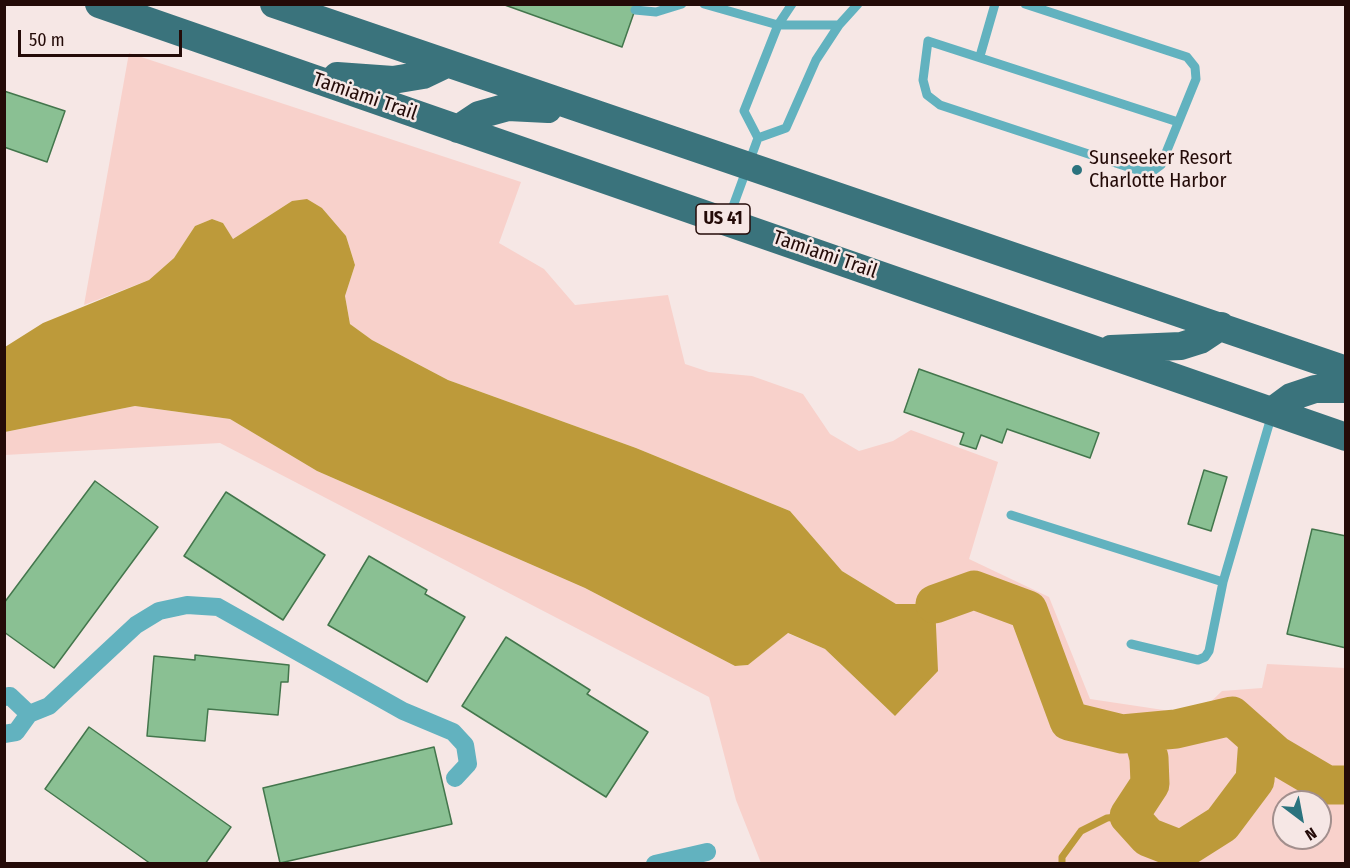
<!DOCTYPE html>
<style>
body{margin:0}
#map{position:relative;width:1350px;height:868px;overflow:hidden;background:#f6e7e5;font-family:"Fira Sans Condensed",sans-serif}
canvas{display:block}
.frame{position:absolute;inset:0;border:6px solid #240b08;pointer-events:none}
.north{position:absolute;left:1272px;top:790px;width:60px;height:60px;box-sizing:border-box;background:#f6e7e5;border:2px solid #a28f8d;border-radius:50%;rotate:148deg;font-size:16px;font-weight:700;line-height:24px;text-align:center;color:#240b08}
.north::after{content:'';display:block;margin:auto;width:21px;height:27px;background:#2b737e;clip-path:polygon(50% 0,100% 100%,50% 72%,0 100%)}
.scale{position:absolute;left:18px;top:30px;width:164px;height:27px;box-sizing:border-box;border:3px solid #240b08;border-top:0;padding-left:8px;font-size:18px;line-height:21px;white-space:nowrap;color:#240b08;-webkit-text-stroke:4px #f6e7e5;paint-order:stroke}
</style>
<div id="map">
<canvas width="1350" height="868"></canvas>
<div class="frame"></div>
<div class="north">N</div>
<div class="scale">50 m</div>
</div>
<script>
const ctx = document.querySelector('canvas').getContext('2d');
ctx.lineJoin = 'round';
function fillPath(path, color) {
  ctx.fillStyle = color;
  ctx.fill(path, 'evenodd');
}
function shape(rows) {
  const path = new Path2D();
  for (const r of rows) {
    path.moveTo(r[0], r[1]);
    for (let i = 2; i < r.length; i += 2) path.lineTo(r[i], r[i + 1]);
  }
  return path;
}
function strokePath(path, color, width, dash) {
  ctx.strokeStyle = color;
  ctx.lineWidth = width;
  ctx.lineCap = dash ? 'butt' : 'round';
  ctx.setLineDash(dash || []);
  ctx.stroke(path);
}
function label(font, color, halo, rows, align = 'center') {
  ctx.font = font + ' "Fira Sans Condensed",sans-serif';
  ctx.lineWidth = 5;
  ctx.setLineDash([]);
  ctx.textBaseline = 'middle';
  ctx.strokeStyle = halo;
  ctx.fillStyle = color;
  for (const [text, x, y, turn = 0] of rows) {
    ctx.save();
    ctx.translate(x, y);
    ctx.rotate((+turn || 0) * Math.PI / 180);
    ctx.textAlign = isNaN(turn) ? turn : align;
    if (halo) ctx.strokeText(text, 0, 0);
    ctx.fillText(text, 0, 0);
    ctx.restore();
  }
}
const green = shape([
 [129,53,521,182,499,243,544,269,575,305,668,295,685,364,709,372,752,376,803,394,830,434,859,451,893,441,911,430,998,462,969,559,1049,597,1090,699,1197,715,1222,691,1262,688,1267,664,1345,668,1345,863,761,863,736,800,709,697,220,443,5,455,5,432,135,406,230,419,317,471,585,588,735,666,748,665,787,633,825,649,895,716,935,604,896,604,842,571,790,511,636,448,448,380,372,340,350,324,345,296,355,265,346,236,322,208,292,201,233,239,223,223,212,219,195,226,174,258,149,280,84,305],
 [1284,802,1320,802,1320,838,1284,838]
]);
const water = shape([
 [307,199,322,208,346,236,355,265,345,296,350,324,372,340,448,380,636,448,790,511,842,571,896,604,935,604,938,671,895,716,825,649,788,633,748,665,735,666,585,588,317,471,230,419,135,406,5,432,5,347,43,323,149,280,174,258,195,226,212,219,223,223,233,239,292,201]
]);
const stream = shape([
 [1062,864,1062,857,1081,831,1107,818,1129,816]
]);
const river = shape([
 [935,604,974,590,1028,610,1069,721,1122,734,1176,729,1232,716,1276,755,1327,785,1346,785],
 [1142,732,1149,758,1150,784,1129,816,1148,837,1181,850,1222,824,1255,780,1258,739]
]);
const building = shape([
 [502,4,637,4,622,47,502,4],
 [4,91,65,111,47,162,4,147,4,91],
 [919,369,1099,433,1090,458,1007,429,1002,443,981,435,976,449,960,444,964,433,904,412,919,369],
 [1204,470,1227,477,1211,531,1188,524,1204,470],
 [95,481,158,527,54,668,4,632,4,603,95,481],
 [226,492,325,555,283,620,184,556,226,492],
 [1312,529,1346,536,1346,648,1287,634,1312,529],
 [369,556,427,590,425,594,465,617,427,682,328,625,369,556],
 [506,637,590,690,587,694,648,732,606,797,462,706,506,637],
 [195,655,289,665,288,682,281,682,278,715,208,709,205,741,147,736,154,656,195,660,195,655],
 [89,727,231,827,205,864,151,864,45,789,89,727],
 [434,747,452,824,280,863,263,788,434,747]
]);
const lane = shape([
 [704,4,778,25,839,25],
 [1025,4,1187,57,1195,67,1196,79,1161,165,1153,171,1140,171,940,105,927,95,923,80,928,41,1178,122],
 [635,10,656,12,682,4],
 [980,56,995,4],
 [758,138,786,128,816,60,839,25,858,4],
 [728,220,758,138,744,111,778,25,792,4],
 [1011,515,1223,582,1272,414],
 [1131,644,1198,660,1205,657,1209,651,1223,582]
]);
const street = shape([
 [4,697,10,696,29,714,16,732,4,734],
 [29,714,49,706,136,625,159,611,187,605,218,607,403,711,453,732,465,745,468,764,455,778],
 [655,864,707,852]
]);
const primary = shape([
 [99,4,1346,437],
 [274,4,1346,370],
 [337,76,393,80,423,75,446,64],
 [458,129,479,115,508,107,548,109],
 [1111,349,1181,346,1200,340,1221,326],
 [1272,411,1291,397,1315,389,1346,389]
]);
const markers = [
 [1077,170,6,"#2b737e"]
];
const shields = [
 [723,219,54]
];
const shieldNames = [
 ["US 41",723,219]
];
const streetNames = [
 ["Tamiami Trail",365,97,19],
 ["Tamiami Trail",825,255,19]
];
const poiNames = [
 ["Sunseeker Resort",1089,158],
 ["Charlotte Harbor",1089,181]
];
fillPath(green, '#f8d1cb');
fillPath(water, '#bd9a3a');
strokePath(stream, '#bd9a3a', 7);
strokePath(river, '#bd9a3a', 39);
fillPath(building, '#8ac093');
strokePath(building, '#43764c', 1.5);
strokePath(lane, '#62b2bf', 9);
strokePath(street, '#62b2bf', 18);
strokePath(primary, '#3a737c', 28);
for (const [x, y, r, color] of markers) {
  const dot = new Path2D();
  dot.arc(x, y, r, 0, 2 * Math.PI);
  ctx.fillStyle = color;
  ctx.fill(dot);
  strokePath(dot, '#f6e7e5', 2);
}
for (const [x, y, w] of shields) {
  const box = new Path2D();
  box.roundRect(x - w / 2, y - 15, w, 30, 4.5);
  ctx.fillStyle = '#f6e7e5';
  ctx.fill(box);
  strokePath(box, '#240b08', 1.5);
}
label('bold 18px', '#240b08', null, shieldNames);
label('20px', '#240b08', '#f6e7e5', streetNames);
label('20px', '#240b08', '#f6e7e5', poiNames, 'left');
</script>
